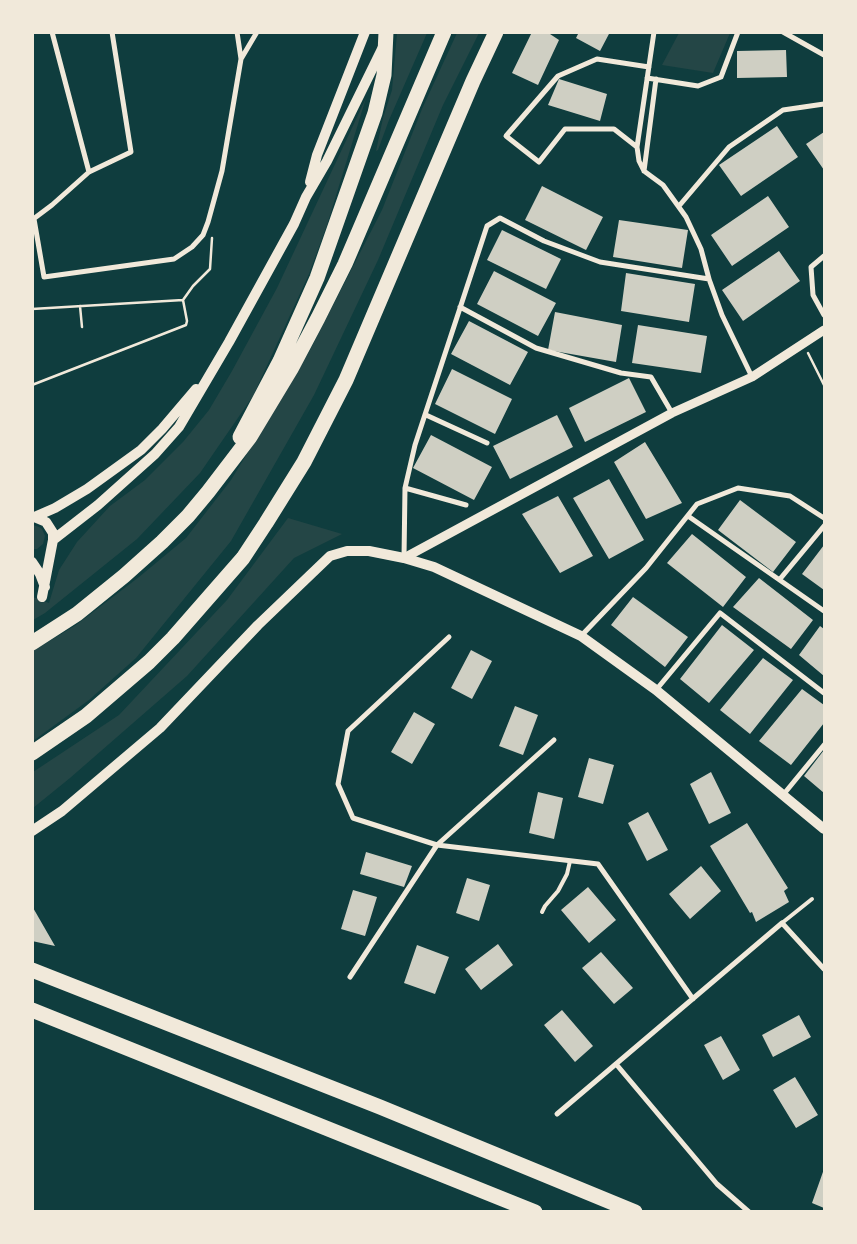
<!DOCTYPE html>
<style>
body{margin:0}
#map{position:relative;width:857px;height:1244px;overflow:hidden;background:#0f3d3e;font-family:Literata,serif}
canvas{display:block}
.frame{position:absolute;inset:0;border:34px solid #f1e9da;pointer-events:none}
</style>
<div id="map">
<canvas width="857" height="1244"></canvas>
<div class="frame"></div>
</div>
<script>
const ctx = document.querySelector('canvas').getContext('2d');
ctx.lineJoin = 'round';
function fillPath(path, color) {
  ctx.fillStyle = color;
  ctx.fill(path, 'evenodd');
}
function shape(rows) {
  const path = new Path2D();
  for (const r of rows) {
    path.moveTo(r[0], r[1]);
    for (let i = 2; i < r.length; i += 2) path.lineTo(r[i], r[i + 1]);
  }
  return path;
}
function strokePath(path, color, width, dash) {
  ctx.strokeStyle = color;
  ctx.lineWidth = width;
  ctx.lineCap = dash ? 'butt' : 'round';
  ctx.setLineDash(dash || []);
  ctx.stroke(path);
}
const green = shape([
 [397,33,427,33,389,120,378,150,376,151,383,118,392,90],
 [457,33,479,33,443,105,378,260,314,395,231,541,136,658,89,700,33,741,33,651,76,625,139,577,186,538,231,480,309,352,382,210,422,109],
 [679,33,730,33,713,73,662,65],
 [366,98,327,225,309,274,253,396,200,473,137,539,45,613,33,620,33,597,49,603,59,570,77,542,110,506,145,480,183,442,209,410,232,371,277,288],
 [288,518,342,534,294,558,187,676,70,778,33,808,33,772,119,715,227,600],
 [33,525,39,527,42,529,45,536,43,544,37,549,33,549]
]);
const building = shape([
 [532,32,547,32,559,40,538,85,512,73],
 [579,32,610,32,600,51,576,38],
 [786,50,787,77,737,78,737,51],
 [559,79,607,94,600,121,548,105],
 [777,126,798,157,741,196,719,165],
 [824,132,824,170,806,144],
 [542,186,603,217,586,250,525,220],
 [768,196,789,227,732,266,711,235],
 [619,220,688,230,682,268,613,257],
 [502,230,561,259,546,289,487,260],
 [779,251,800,281,743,321,722,290],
 [494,271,556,303,538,336,477,304],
 [626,273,695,284,689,322,621,311],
 [555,312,622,325,616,362,548,350],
 [469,321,528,352,510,385,451,354],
 [638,325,707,336,701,373,632,363],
 [452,369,512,399,495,434,435,404],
 [629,378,646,412,585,442,569,408],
 [557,415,573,447,510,479,493,446],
 [431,435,492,467,474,500,413,468],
 [645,442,682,503,646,519,614,462],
 [609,479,644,540,609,559,573,498],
 [558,496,593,556,560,573,522,514],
 [740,500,796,542,773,572,718,530],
 [692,534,746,577,723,607,667,563],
 [824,545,824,590,802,574],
 [759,578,813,620,791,649,733,607],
 [633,597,688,637,665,667,611,625],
 [722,625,754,650,709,703,680,679],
 [820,626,824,629,824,676,799,655],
 [471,650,492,661,472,699,451,688],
 [763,658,793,680,750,734,720,710],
 [802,689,824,705,824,723,791,765,759,741],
 [515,706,538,715,523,755,499,746],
 [414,712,435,724,412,764,391,752],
 [824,750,824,793,804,776],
 [589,758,614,765,603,804,578,797],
 [711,772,731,813,709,824,690,784],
 [538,792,563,798,554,839,529,833],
 [648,812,668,850,647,861,628,823],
 [747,823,788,888,784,891,789,902,756,922,752,912,750,913,710,846],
 [366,852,412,866,404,887,360,874],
 [701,866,721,891,690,919,669,894],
 [467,878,490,885,479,921,456,913],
 [588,887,616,920,589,943,561,910],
 [353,890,377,897,365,936,341,929],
 [32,906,55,946,32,941],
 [498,944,513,965,481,990,465,969],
 [417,945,449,957,435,994,404,983],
 [601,952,633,988,614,1004,582,968],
 [562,1010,593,1046,575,1062,544,1025],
 [799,1015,811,1037,773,1057,762,1035],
 [721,1036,740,1070,723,1080,704,1045],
 [795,1077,818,1115,796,1128,773,1090],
 [824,1169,824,1208,812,1203]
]);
const path = shape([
 [80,306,82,327],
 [32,309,183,300],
 [808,353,824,385],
 [32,385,186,325,187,321,183,300,193,286,210,269,212,238]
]);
const service = shape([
 [542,912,545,906,558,891,567,874,570,861],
 [782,923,812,899]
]);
const minor = shape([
 [52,32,89,172],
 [654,32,637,147,639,161,644,171,663,185,686,217,701,249,709,279,722,315,752,377],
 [783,32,824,55],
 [241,59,257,32],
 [647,78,698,86,721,77,738,32],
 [637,147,614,129,565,129,539,162,506,136,558,76,597,59,649,67],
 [644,171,656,79],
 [679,206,729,147,783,110,824,104],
 [34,219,44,277,174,259,192,247,203,235,208,222,222,171,241,59,237,32],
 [32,220,52,205,89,172,131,152,112,32],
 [824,256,811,267,813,295,824,315],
 [460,307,536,348,621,373,651,377,672,413],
 [426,415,487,443],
 [405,488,466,505],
 [688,516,824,611],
 [404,557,405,488,415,445,487,226,500,218,544,241,600,262,709,279],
 [780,579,824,526],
 [581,636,646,568,697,504,738,488,790,496,824,518],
 [449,637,348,731,338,784,353,818,437,845,598,864,693,999],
 [656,690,720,613,824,693],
 [783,795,824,745],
 [350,977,437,845,554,740],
 [616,1064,717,1184,749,1212],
 [557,1114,782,923,824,969]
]);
const tertiary = shape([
 [404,558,672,413,752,377,824,330]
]);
const secondary = shape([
 [310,182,317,155,365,32],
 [34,517,46,522,53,533,53,540,42,597],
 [32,518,55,508,87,489,141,450,162,429,196,389],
 [53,540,98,505,155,454,179,427,229,342,294,224,306,197,327,161,383,47],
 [32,562,40,574,45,587],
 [32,831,62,811,160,728,258,625,330,556,347,551,369,551,404,558,434,567,581,636,656,690,824,829]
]);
const motorway = shape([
 [240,437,280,361,317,278,375,113,384,75,386,32],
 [32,643,77,614,124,576,162,542,188,516,208,492,250,437,291,369,318,318,345,264,444,32],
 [32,753,86,716,149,662,173,638,243,558,266,523,304,462,346,380,473,81,496,32],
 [32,970,380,1107,635,1212],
 [32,1010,535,1212]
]);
fillPath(green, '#244646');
fillPath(building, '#cfcfc3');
strokePath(path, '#f1e9da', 2.5);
strokePath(service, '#f1e9da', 4);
strokePath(minor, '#f1e9da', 5);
strokePath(tertiary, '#f1e9da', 9);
strokePath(secondary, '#f1e9da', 10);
strokePath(motorway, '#f1e9da', 15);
</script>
